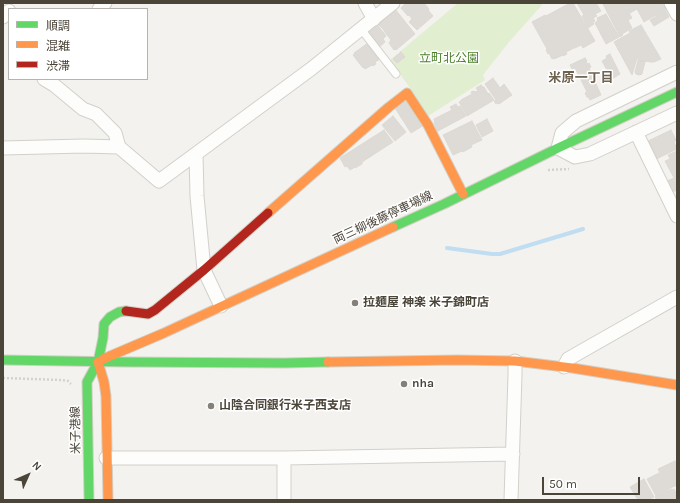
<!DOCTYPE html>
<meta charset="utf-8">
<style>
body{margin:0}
#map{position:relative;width:680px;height:503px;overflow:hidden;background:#f4f2ee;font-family:Karla,"Noto Sans JP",sans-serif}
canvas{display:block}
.frame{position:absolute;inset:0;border:4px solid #4b4439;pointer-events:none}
.legend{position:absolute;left:8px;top:8px;width:140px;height:72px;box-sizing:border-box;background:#fff;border:1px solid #b7b4b0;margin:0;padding:5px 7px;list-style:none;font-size:12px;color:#4b4439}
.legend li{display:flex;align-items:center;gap:8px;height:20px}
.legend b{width:20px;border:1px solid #b7b4b0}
.north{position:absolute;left:8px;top:455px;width:40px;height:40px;-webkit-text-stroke:3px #fff;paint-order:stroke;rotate:45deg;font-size:11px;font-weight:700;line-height:16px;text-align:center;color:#4b4439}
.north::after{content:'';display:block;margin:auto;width:14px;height:18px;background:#4b4439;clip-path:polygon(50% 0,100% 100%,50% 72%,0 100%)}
.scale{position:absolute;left:542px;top:477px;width:98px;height:18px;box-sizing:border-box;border:2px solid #4b4439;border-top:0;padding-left:5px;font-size:12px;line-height:14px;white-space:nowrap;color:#4b4439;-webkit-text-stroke:3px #fff;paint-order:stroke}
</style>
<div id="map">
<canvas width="680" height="503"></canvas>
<div class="frame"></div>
<ul class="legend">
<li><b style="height:5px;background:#63d668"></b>順調</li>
<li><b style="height:5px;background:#ff974d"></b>混雑</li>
<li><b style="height:5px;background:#b3261e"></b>渋滞</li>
</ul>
<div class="north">N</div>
<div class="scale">50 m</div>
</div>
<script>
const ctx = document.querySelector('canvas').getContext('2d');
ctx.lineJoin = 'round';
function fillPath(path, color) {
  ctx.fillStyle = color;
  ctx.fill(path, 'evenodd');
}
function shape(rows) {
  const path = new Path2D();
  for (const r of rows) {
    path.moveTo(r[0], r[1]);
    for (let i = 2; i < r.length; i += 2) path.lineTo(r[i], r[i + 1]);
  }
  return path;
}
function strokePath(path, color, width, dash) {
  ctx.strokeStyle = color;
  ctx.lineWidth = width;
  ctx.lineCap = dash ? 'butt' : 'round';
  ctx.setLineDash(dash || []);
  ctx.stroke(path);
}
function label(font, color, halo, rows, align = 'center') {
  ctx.font = font + ' Karla,"Noto Sans JP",sans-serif';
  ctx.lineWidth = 3;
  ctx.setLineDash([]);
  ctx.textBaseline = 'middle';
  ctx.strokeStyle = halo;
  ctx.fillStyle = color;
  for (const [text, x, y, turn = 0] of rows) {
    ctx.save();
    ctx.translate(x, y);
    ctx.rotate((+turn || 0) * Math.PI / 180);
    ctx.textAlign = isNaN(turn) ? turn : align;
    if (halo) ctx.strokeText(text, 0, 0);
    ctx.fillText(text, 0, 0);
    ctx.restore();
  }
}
const green = shape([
 [458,3,540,3,542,5,509,42,483,75,485,80,428,116,408,85,390,60]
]);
const stream = shape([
 [447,248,492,254,500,254,583,229]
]);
const building = shape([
 [406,3,424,3,429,9,428,10,433,16,417,30,409,22,412,19,409,15,408,16,401,8,406,3],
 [570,3,573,3,595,41,583,48,581,45,575,48,574,48,566,52,567,54,563,56,563,55,554,59,554,58,552,59,549,53,548,54,546,50,547,49,532,22,545,15,546,16,570,3],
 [575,3,596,3,601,11,595,14,597,16,593,18,595,21,593,22,594,24,588,28,582,16,584,15,577,3,576,4,575,3],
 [604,3,623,3,632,18,628,20,632,28,622,34,623,35,620,37,603,4,604,3],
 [624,3,663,3,667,8,665,9,669,17,654,26,650,20,657,16,656,15,644,22,637,9,630,13,624,3],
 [395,9,415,34,396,50,395,49,394,50,389,43,391,40,384,31,384,30,378,24,395,9],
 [606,14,619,37,606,44,595,23,598,20,597,18,606,14],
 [377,24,386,36,383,39,385,42,378,48,366,32,377,24],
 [641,25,661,59,654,62,651,62,641,61,637,58,632,75,614,42,630,33,629,31,641,25],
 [368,43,380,59,375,62,376,64,373,66,372,65,365,69,363,67,363,68,353,55,355,54,354,53,368,43],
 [401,52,405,57,397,63,393,59,401,52],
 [610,54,620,74,612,79,602,61,607,58,606,56,610,54],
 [585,58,587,61,586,62,587,64,589,63,591,67,589,68,601,95,590,100,588,97,587,97,585,93,587,92,575,68,572,69,570,65,585,58],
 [638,60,645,62,642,74,639,75,636,74,635,72,638,60],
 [493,78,500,88,504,84,512,95,499,104,498,103,496,104,494,101,496,100,485,84,493,78],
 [481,85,483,87,484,87,488,94,489,93,494,100,467,116,459,102,461,101,461,100,472,94,471,92,474,91,475,92,478,91,476,88,481,85],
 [408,99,424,125,411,133,395,108,408,99],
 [456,104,458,107,460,106,466,116,436,132,434,119,452,110,450,107,456,104],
 [393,116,406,132,395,141,382,125,393,116],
 [487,119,493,131,482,137,476,125,487,119],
 [472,121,482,140,471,145,472,147,463,152,462,151,453,155,443,135,472,121],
 [384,130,393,142,362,162,362,164,355,168,355,167,350,170,347,166,345,167,340,158,384,130],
 [671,130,676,140,674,142,677,149,654,160,646,142,671,130],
 [677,151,677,190,670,193,665,182,674,178,665,161,670,159,668,155,677,151],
 [675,461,677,464,677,485,668,489,658,469,675,461],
 [659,473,668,490,656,496,647,479,659,473],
 [644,479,654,497,648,500,638,500,630,487,644,479],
 [671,489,672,490,674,489,677,495,677,500,657,500,655,497,671,489]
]);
const path = shape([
 [548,170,569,169],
 [3,378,62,380,68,381,71,384]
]);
const lane = shape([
 [361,29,396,74]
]);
const street = shape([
 [365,3,374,19],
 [671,3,677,14],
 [99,9,105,3],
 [3,17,9,11],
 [677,72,576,121,562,133,558,148,575,157,590,154,677,113],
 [44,79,54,85,83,109,96,114,115,133,119,147],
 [636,132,677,216],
 [3,148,84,146,119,147,159,181,311,69,393,3],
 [196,154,197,196,204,270,221,306],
 [564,367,568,359,677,297],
 [106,458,284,458,513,454],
 [284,458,284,500],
 [511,500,515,375,515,361]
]);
const fast = shape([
 [393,227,444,204,558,148,677,92],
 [3,360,125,362,284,363,328,362],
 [89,500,87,382,98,362,103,338,104,324,110,317,119,312,126,311]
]);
const slow = shape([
 [268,213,389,107,407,93,428,125,463,194],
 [103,359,164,333,393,227],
 [98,362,104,382,106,396,108,500],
 [328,362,457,360,515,361,572,368,677,385]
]);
const jam = shape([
 [126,311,148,314,155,310,204,270,268,213]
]);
const markers = [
 [355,303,4,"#868178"],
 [404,384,4,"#868178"],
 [211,406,4,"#868178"]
];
const parkNames = [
 ["立町北公園",449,59]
];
const streetNames = [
 ["両三柳後藤停車場線",383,218,-25],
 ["米子港線",76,430,-91]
];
const poiNames = [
 ["拉麺屋 神楽 米子錦町店",363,303],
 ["nha",412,384],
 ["山陰合同銀行米子西支店",219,406]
];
const neighbourhoodNames = [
 ["米原一丁目",581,78]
];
fillPath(green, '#e1eecf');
strokePath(stream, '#c0ddf1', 4);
fillPath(building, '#dedbd6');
strokePath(building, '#dcd9d4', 1);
strokePath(lane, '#d2d0cb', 9);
strokePath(street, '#d2d0cb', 15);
strokePath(fast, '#d3cfc5', 11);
strokePath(slow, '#d3cfc5', 11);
strokePath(jam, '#d3cfc5', 11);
strokePath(path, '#d3d2cc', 2.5, [2, 2]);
strokePath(lane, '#fdfdfc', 7);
strokePath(street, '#fdfdfc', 13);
strokePath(fast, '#63d668', 9);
strokePath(slow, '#ff974d', 9);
strokePath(jam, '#b3261e', 9);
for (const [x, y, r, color] of markers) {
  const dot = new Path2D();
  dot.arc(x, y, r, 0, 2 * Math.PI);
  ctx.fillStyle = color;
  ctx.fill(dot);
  strokePath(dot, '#fff', 1.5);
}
label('12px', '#4a7f2a', '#fff', parkNames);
label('12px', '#4b4439', '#fff', streetNames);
label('bold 12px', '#4b4439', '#fff', poiNames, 'left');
label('bold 13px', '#6e6250', '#fff', neighbourhoodNames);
</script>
